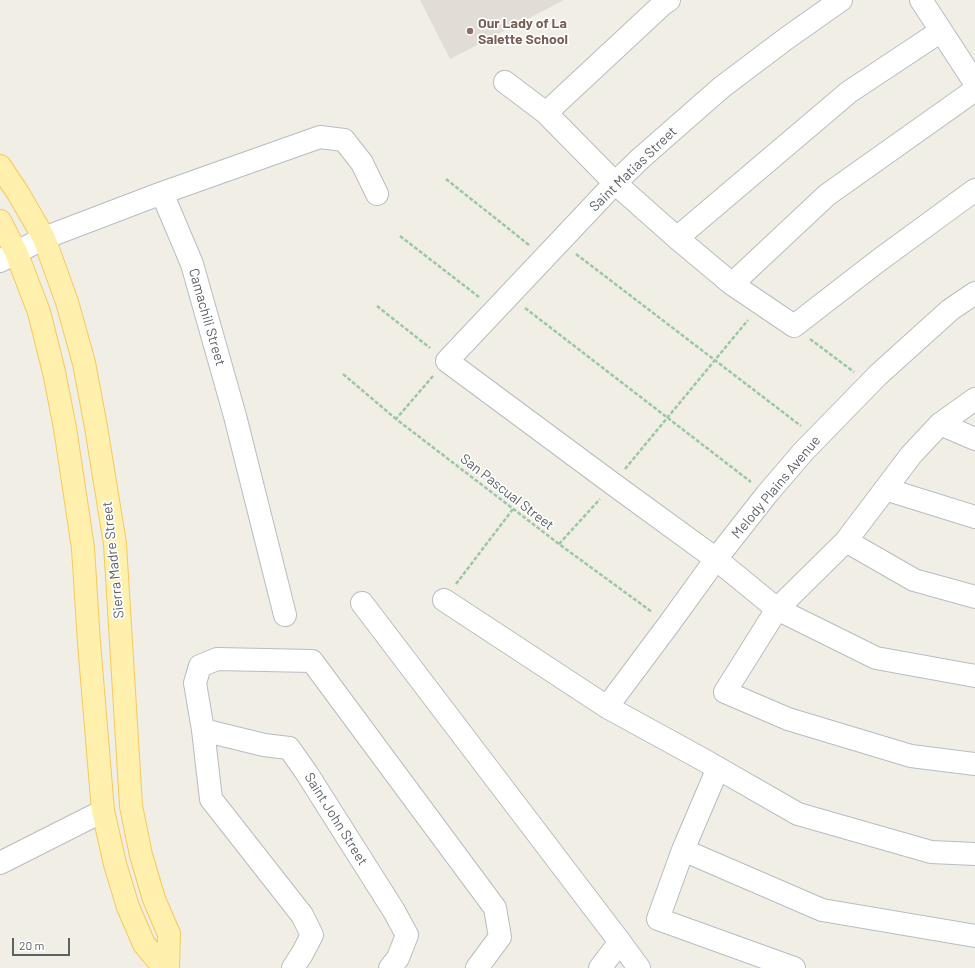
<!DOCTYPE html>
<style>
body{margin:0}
#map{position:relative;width:975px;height:968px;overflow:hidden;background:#f1eee6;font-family:Barlow,sans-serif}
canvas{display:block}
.scale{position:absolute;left:12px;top:938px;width:58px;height:18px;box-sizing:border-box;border:2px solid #5d6267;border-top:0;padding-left:5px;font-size:12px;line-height:14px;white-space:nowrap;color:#5d6267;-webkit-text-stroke:3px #fff;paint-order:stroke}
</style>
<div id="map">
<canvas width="975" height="968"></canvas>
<div class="scale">20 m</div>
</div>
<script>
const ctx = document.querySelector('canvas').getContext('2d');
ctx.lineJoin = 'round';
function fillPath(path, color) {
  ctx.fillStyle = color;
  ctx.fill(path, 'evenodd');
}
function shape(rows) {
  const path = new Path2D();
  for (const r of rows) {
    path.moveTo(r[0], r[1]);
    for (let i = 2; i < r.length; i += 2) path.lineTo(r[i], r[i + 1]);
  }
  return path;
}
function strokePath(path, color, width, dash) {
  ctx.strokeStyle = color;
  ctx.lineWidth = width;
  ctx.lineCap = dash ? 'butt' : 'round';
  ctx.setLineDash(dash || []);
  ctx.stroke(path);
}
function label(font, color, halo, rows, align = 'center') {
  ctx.font = font + ' Barlow,sans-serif';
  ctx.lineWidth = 3.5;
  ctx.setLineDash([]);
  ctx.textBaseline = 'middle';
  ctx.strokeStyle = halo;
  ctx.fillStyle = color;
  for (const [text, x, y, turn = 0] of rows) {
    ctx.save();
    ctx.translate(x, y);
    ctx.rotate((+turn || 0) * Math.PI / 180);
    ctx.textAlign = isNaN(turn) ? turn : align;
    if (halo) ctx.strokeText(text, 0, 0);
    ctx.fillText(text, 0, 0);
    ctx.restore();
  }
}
const education = shape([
 [420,0,564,0,450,59]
]);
const path = shape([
 [446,179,529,245],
 [400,236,479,297],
 [576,254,801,426],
 [377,306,430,348],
 [525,308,751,482],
 [810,339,854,372],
 [343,374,396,419],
 [433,376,396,419,559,544,652,612],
 [625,469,748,320],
 [559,544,600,499],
 [456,584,513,509]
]);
const minor = shape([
 [841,0,787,38,722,87,641,158,615,183,447,361,613,484,716,559,777,609,876,658,975,676],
 [921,0,975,83],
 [505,82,546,113,615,183,677,238,732,284,794,326,878,261,975,190],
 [546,113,663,4,669,0],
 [162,193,320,137,344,140,362,163,377,194],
 [677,238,849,92,941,31],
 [0,261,44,238,162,193,192,264,235,416,285,615],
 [732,284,827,195,975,90],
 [975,399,940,424,911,455,846,541,777,609,725,692,788,719,911,756,975,764],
 [940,424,975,439],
 [885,489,975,517],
 [846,541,914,580,975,597],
 [444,600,607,707,702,759,798,814,931,852,975,854],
 [362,603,620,942,639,968],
 [607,707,669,624,716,559,767,494,803,452,878,375,950,310,975,293],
 [203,730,264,745,289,748,306,772,394,911,407,935,398,958,390,968],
 [718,768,683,850,658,919,794,968],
 [683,850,822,910,975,936],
 [0,863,103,811],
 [293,968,302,954,312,935,302,915,211,799,203,730,195,683,200,666,217,659,312,661,495,908,500,937,477,968],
 [600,968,620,942]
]);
const major = shape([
 [0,166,18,193,44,238,67,302,84,363,96,427,115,544,131,806,141,855,154,899,169,934,168,968],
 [0,221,16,252,39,312,54,372,65,428,83,548,89,643,103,811,115,864,128,907,144,944,164,968]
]);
const markers = [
 [470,31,4,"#8d6e63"]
];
const educationNames = [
 ["Our Lady of La",478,23],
 ["Salette School",478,39]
];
const streetNames = [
 ["Saint Matias Street",633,169,-44],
 ["Camachili Street",207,317,74],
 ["Melody Plains Avenue",776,487,-50],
 ["San Pascual Street",507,492,38],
 ["Sierra Madre Street",113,560,-96],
 ["Saint John Street",336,819,58]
];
fillPath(education, '#e1ddd4');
strokePath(minor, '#b8bcc0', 24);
strokePath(major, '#f9c857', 24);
strokePath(path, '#99c8a5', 2.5, [4, 2]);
strokePath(minor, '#fff', 22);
strokePath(major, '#fff0ad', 22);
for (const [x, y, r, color] of markers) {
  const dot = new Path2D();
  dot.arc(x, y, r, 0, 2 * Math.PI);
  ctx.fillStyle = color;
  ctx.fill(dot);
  strokePath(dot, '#fff', 1.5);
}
label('bold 14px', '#785e54', '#fff', educationNames, 'left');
label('14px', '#5d6267', '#fff', streetNames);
</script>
